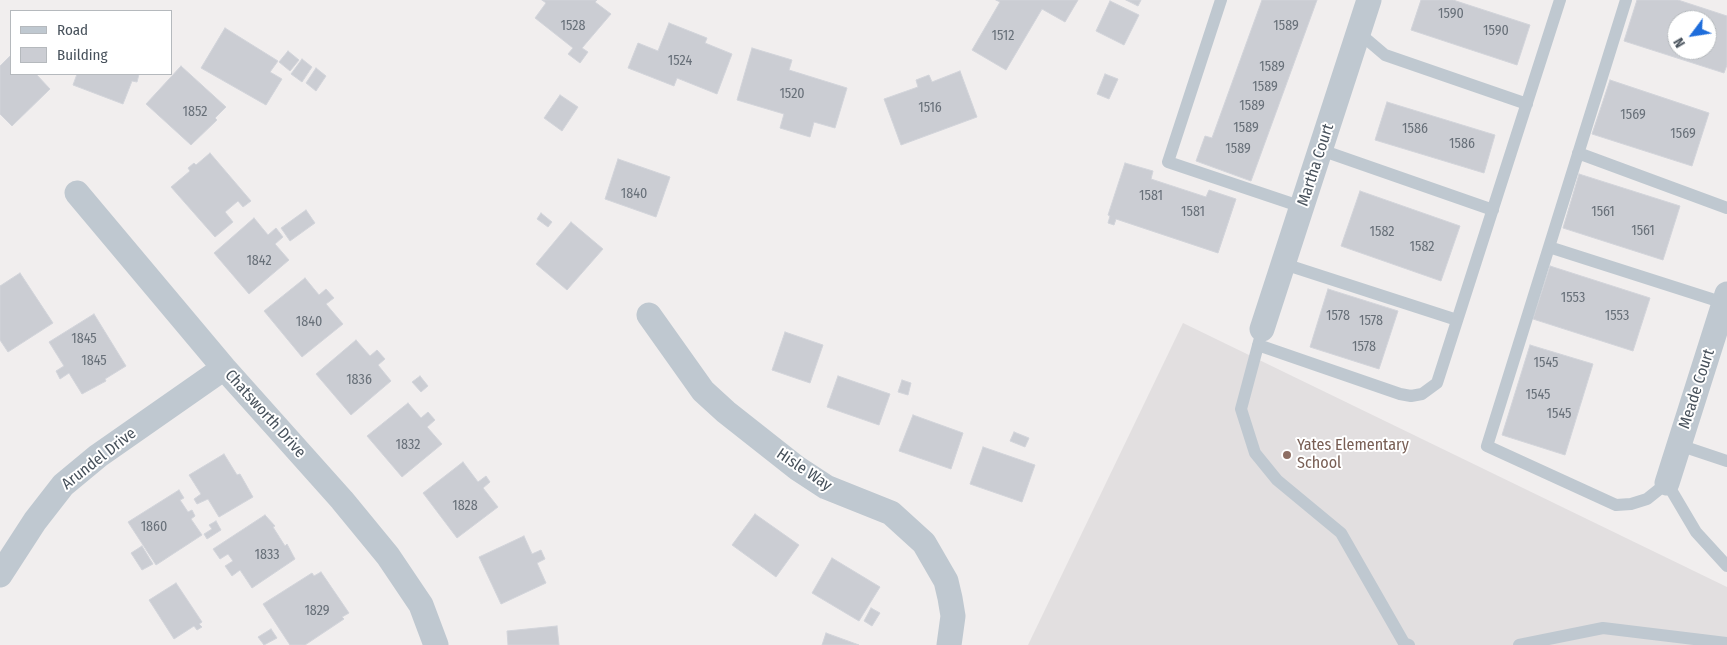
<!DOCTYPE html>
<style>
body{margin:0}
#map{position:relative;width:1727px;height:645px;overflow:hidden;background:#f1eeee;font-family:"Fira Sans Condensed",sans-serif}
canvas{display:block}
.legend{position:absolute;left:10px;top:10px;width:162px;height:65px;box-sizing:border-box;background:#fff;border:1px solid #b5b9bd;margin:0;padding:6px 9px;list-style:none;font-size:15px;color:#47515b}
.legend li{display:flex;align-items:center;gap:10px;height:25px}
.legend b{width:25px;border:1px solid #b5b9bd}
.north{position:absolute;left:1667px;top:10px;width:50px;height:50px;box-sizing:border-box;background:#fff;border:1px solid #b5b9bd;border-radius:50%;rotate:239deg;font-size:14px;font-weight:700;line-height:20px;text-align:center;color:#47515b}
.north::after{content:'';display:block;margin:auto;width:18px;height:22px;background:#1e6ddb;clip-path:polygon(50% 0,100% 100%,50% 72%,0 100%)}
</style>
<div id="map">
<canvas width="1727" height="645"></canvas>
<ul class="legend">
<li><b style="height:6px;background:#bfc8d0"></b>Road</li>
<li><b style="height:14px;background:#cbcdd3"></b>Building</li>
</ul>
<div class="north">N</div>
</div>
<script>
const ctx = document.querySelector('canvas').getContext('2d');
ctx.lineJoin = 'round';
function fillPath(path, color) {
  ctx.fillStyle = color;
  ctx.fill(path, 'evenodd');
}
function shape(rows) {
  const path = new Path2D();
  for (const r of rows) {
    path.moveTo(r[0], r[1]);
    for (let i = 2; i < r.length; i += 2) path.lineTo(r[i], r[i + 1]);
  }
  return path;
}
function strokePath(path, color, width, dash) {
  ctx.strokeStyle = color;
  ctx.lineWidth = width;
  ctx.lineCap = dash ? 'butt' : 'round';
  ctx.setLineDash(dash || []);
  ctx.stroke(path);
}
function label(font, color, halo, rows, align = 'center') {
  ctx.font = font + ' "Fira Sans Condensed",sans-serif';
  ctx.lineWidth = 4;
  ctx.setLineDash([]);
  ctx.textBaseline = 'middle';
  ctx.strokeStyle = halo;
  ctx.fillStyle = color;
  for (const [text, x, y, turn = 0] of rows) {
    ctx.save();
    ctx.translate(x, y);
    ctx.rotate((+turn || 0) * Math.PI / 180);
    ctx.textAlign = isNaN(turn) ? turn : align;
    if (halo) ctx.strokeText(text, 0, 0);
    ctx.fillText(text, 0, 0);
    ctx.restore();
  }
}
const education = shape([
 [1183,323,1727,587,1727,645,1028,645]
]);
const building = shape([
 [542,0,597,0,595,2,611,14,582,48,588,52,580,63,568,54,573,48,535,18,546,3,542,0],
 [996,0,1078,0,1065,22,1042,9,1006,70,972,50,1000,2,996,0],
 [1126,0,1141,0,1138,6,1126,0],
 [1262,0,1317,0,1251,181,1196,161,1205,136,1212,138,1262,0],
 [1421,0,1453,0,1530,25,1517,65,1411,30,1421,0],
 [1637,0,1678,0,1727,16,1727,65,1724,73,1624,41,1637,0],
 [1677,20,1707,20,1707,50,1677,50,1677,20],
 [1110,1,1139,15,1124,45,1096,31,1110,1],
 [669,23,707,38,705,43,732,54,717,94,677,78,674,86,628,68,638,43,658,51,669,23],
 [225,28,278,61,270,72,282,79,266,105,201,68,225,28],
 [752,48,792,60,789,70,847,88,835,128,814,122,810,137,780,128,784,114,737,100,752,48],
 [288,51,299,60,290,71,279,62,288,51],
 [11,55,11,74,36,74,50,89,12,126,0,114,0,66,11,55],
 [302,59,312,67,302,82,291,74,302,59],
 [181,66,226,107,215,118,217,120,191,145,146,104,181,66],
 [316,68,326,76,316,91,306,83,316,68],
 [960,71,977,117,901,145,884,99,918,87,916,80,929,75,932,82,960,71],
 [77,74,139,74,137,82,132,81,123,104,73,85,77,74],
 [1105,74,1118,79,1109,99,1097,94,1105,74],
 [1610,80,1709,113,1692,166,1592,134,1610,80],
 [560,95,578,107,562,131,544,118,560,95],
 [1387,102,1495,135,1484,173,1375,140,1387,102],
 [210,153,251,201,243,207,238,201,225,212,233,222,215,237,171,187,190,171,188,168,194,163,196,165,210,153],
 [618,159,670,177,656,217,605,199,618,159],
 [1125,163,1153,171,1151,179,1206,197,1209,190,1236,199,1218,253,1116,219,1114,225,1108,223,1110,216,1108,215,1125,163],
 [1579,174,1680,206,1663,260,1563,228,1579,174],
 [1360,191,1460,226,1441,281,1341,246,1360,191],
 [306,210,315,223,290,241,281,228,306,210],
 [541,213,552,222,548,227,537,219,541,213],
 [254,218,268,235,276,228,283,237,275,244,289,260,249,294,214,253,254,218],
 [571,222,603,249,567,290,536,264,571,222],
 [1550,266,1650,298,1633,351,1533,319,1550,266],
 [20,273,53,323,8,352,0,340,0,286,20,273],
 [305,278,319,295,326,289,334,298,326,304,343,324,302,357,264,311,305,278],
 [1328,289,1398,311,1379,369,1310,347,1328,289],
 [94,314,126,366,105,379,106,381,82,394,69,373,60,379,56,371,64,366,49,342,94,314],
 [785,332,823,345,810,383,772,370,785,332],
 [356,340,370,356,377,350,385,359,378,365,391,381,351,415,316,374,356,340],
 [1530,345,1593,364,1565,455,1502,435,1530,345],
 [420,376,428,386,421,392,412,382,420,376],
 [838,376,890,394,879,425,827,407,838,376],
 [902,380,911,383,908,395,898,392,902,380],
 [408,403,421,418,428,412,435,420,427,427,442,444,402,477,367,436,408,403],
 [913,415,963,433,951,469,899,451,913,415],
 [1014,432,1029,438,1025,447,1010,441,1014,432],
 [983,447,1035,465,1022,502,970,484,983,447],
 [224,454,237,475,240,474,253,497,219,517,208,499,197,504,194,499,201,494,189,475,224,454],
 [463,462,478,482,486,476,490,482,483,488,498,507,457,538,423,493,463,462],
 [179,490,184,498,180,500,188,512,192,510,195,516,191,519,202,535,156,565,128,522,179,490],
 [755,514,799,545,776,577,732,545,755,514],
 [265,515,275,526,273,527,285,546,287,544,295,559,252,588,240,570,232,576,225,566,233,561,228,554,220,559,213,549,265,515],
 [216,521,221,530,207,539,204,534,212,529,209,525,216,521],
 [524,536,532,554,541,550,545,559,537,563,546,583,501,604,479,557,524,536],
 [142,546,153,564,142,570,131,553,142,546],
 [832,558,880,587,859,621,812,593,832,558],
 [321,572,349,613,342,617,344,619,305,645,290,645,263,604,312,573,314,576,321,572],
 [176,583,202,622,199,624,202,627,197,630,194,626,174,639,149,600,176,583],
 [871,608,880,613,872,626,864,621,871,608],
 [557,626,559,645,508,645,507,631,557,626],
 [271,629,277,638,264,645,258,637,271,629],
 [826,633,859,645,822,645,826,633]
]);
const service = shape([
 [1221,0,1168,162,1302,207],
 [1626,0,1487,446,1616,505,1631,504,1647,499,1667,483,1696,532,1727,566],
 [1358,32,1385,55,1527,104],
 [1321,150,1493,210],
 [1578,153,1727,208],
 [1549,247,1724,303],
 [1284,264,1457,320],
 [1260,338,1241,409,1255,453,1277,480,1341,533,1404,643,1409,645],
 [1258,345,1400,394,1411,396,1422,394,1437,383,1560,0],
 [1679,445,1727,461],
 [1519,645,1603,628,1727,643]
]);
const minor = shape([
 [77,193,224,368,342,500,388,556,421,605,436,645],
 [649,315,703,391,726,412,797,468,826,487,891,513,924,543,946,581,950,598,953,616,949,645],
 [1262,329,1369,0],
 [1667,483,1727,294],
 [0,575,35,521,63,485,98,456,224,368]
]);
const markers = [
 [1287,455,5,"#8d6e63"]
];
const numberNames = [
 ["1590",1451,14],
 ["1528",573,26],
 ["1589",1286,26],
 ["1590",1496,31],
 ["1512",1003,36],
 ["1524",680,61],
 ["1589",1272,67],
 ["1589",1265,87],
 ["1520",792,94],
 ["1589",1252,106],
 ["1516",930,108],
 ["1852",195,112],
 ["1569",1633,115],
 ["1589",1246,128],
 ["1586",1415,129],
 ["1569",1683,134],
 ["1586",1462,144],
 ["1589",1238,149],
 ["1840",634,194],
 ["1581",1151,196],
 ["1581",1193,212],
 ["1561",1603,212],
 ["1561",1643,231],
 ["1582",1382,232],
 ["1582",1422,247],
 ["1842",259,261],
 ["1553",1573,298],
 ["1578",1338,316],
 ["1553",1617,316],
 ["1578",1371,321],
 ["1840",309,322],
 ["1845",84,339],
 ["1578",1364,347],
 ["1845",94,361],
 ["1545",1546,363],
 ["1836",359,380],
 ["1545",1538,395],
 ["1545",1559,414],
 ["1832",408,445],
 ["1828",465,506],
 ["1860",154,527],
 ["1833",267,555],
 ["1829",317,611]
];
const streetNames = [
 ["Martha Court",1316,165,-72],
 ["Meade Court",1697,389,-72],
 ["Chatsworth Drive",265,414,48],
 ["Arundel Drive",99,459,-38],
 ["Hisle Way",804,470,34]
];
const educationNames = [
 ["Yates Elementary",1297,446],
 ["School",1297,464]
];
fillPath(education, '#e2dfe0');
fillPath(building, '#cbcdd3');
strokePath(building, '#d2d4da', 1);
strokePath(service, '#bfc8d0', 12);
strokePath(minor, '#bfc8d0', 25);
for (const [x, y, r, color] of markers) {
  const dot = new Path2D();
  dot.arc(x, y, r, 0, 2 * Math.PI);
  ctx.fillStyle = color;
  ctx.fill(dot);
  strokePath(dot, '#fff', 2);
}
label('14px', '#687079', null, numberNames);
label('16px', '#47515b', '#fff', streetNames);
label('16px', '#785e54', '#fff', educationNames, 'left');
</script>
